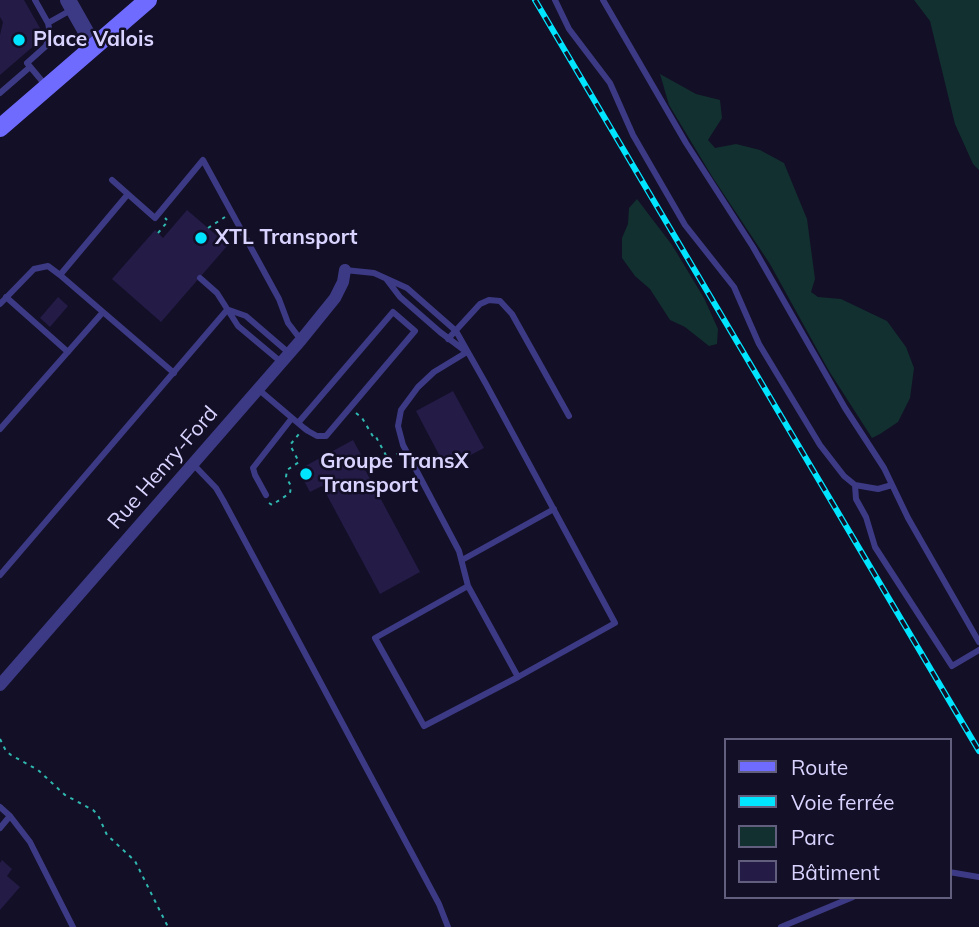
<!DOCTYPE html>
<meta charset="utf-8">
<style>
body{margin:0}
#map{position:relative;width:979px;height:927px;overflow:hidden;background:#130f26;font-family:Mulish,sans-serif}
canvas{display:block}
.legend{position:absolute;left:724px;top:738px;width:228px;height:161px;box-sizing:border-box;background:#130f26;border:2px solid #625e7d;margin:0;padding:9px 12px;list-style:none;font-size:21px;color:#d9d4ff}
.legend li{display:flex;align-items:center;gap:14px;height:35px}
.legend b{width:35px;border:2px solid #625e7d}
</style>
<div id="map">
<canvas width="979" height="927"></canvas>
<ul class="legend">
<li><b style="height:9px;background:#6f6bff"></b>Route</li>
<li><b style="height:9px;background:#00e5ff"></b>Voie ferrée</li>
<li><b style="height:19px;background:#12302f"></b>Parc</li>
<li><b style="height:19px;background:#241b47"></b>Bâtiment</li>
</ul>
</div>
<script>
const ctx = document.querySelector('canvas').getContext('2d');
ctx.lineJoin = 'round';
function fillPath(path, color) {
  ctx.fillStyle = color;
  ctx.fill(path, 'evenodd');
}
function shape(rows) {
  const path = new Path2D();
  for (const r of rows) {
    path.moveTo(r[0], r[1]);
    for (let i = 2; i < r.length; i += 2) path.lineTo(r[i], r[i + 1]);
  }
  return path;
}
function strokePath(path, color, width, dash) {
  ctx.strokeStyle = color;
  ctx.lineWidth = width;
  ctx.lineCap = dash ? 'butt' : 'round';
  ctx.setLineDash(dash || []);
  ctx.stroke(path);
}
function label(font, color, halo, rows, align = 'center') {
  ctx.font = font + ' Mulish,sans-serif';
  ctx.lineWidth = 5;
  ctx.setLineDash([]);
  ctx.textBaseline = 'middle';
  ctx.strokeStyle = halo;
  ctx.fillStyle = color;
  for (const [text, x, y, turn = 0] of rows) {
    ctx.save();
    ctx.translate(x, y);
    ctx.rotate((+turn || 0) * Math.PI / 180);
    ctx.textAlign = isNaN(turn) ? turn : align;
    if (halo) ctx.strokeText(text, 0, 0);
    ctx.fillText(text, 0, 0);
    ctx.restore();
  }
}
const green = shape([
 [914,0,979,0,979,170,973,164,955,124,930,21],
 [660,74,696,94,720,100,722,118,708,140,715,148,736,144,760,150,784,163,807,219,815,279,811,292,818,297,841,299,887,321,906,347,914,368,910,398,898,422,880,434,872,438,829,371,770,264,713,178,669,105],
 [637,199,672,245,704,298,718,329,717,344,709,346,685,327,670,320,650,289,635,276,622,258,622,238,628,224,629,208]
]);
const building = shape([
 [0,0,24,0,40,28,36,44,0,75,0,35,3,22,0,17],
 [187,210,228,245,161,322,112,279,155,230,163,238],
 [58,297,68,306,50,327,40,318],
 [453,391,484,448,446,468,416,411],
 [353,440,365,462,362,464,420,572,380,594,322,486,310,492,298,470],
 [2,860,12,869,7,876,20,887,0,910,0,863]
]);
const path = shape([
 [208,228,225,217],
 [158,233,168,221,165,218],
 [356,413,362,418,374,438,376,437,388,459,399,453],
 [269,503,272,505,290,493,291,486,286,477,287,470,299,462,290,445,299,434],
 [0,739,6,751,11,755,38,770,65,795,93,810,98,815,107,835,135,861,168,927]
]);
const service = shape([
 [35,0,48,23,50,33,46,46,27,63,47,87],
 [555,0,569,29,610,83,633,135,685,225,734,287,759,344,820,445,844,476,855,485,878,489,892,485],
 [603,0,686,143,753,247,845,408,884,468,908,518,979,642],
 [48,23,71,10],
 [0,93,30,67],
 [112,180,155,218,203,160,279,299,288,323,301,340],
 [345,270,374,273,407,288,456,331,486,384,615,623,518,677,424,726,375,638,468,586,518,677],
 [200,278,217,293,238,326,281,362],
 [387,280,400,297,440,332,464,350],
 [6,297,68,352],
 [0,304,34,269,48,266,60,275],
 [229,310,246,316,289,353],
 [103,312,60,275,128,194],
 [448,339,480,304,489,300,500,301,512,314,569,416],
 [467,352,434,372,418,387,401,410,398,426,403,445,459,551,468,586],
 [258,389,298,423,304,428,308,431,317,436,326,436,415,331,393,312,298,423],
 [0,429,103,312,174,373],
 [193,464,216,488,223,500,439,904,448,927],
 [855,485,856,499,866,517,875,547,952,666,979,650],
 [266,495,255,475,253,468,292,418],
 [462,560,554,509],
 [0,575,227,310],
 [0,807,10,816,0,828],
 [10,816,30,842,73,927],
 [949,872,979,877],
 [781,927,853,897]
]);
const minor = shape([
 [0,685,301,340,335,298,343,282,345,270]
]);
const tertiary = shape([
 [68,0,94,46]
]);
const secondary = shape([
 [0,128,148,0]
]);
const rail = shape([
 [535,0,979,751]
]);
const markers = [
 [19,40,7,"#00e5ff"],
 [201,238,7,"#00e5ff"],
 [306,474,7,"#00e5ff"]
];
const poiNames = [
 ["Place Valois",33,40],
 ["XTL Transport",215,238],
 ["Groupe TransX",320,462],
 ["Transport",320,486]
];
const streetNames = [
 ["Rue Henry-Ford",163,468,-49]
];
fillPath(green, '#12302f');
fillPath(building, '#241b47');
strokePath(path, '#2fb8b0', 2, [3.5, 5]);
strokePath(service, '#3d3a85', 6);
strokePath(minor, '#3d3a85', 12);
strokePath(tertiary, '#3d3a85', 16);
strokePath(secondary, '#6f6bff', 18);
strokePath(rail, '#00e5ff', 6);
strokePath(rail, '#130f26', 3.5, [10]);
for (const [x, y, r, color] of markers) {
  const dot = new Path2D();
  dot.arc(x, y, r, 0, 2 * Math.PI);
  ctx.fillStyle = color;
  ctx.fill(dot);
  strokePath(dot, '#130f26', 2.5);
}
label('bold 21px', '#d9d4ff', '#130f26', poiNames, 'left');
label('21px', '#d9d4ff', '#130f26', streetNames);
</script>
